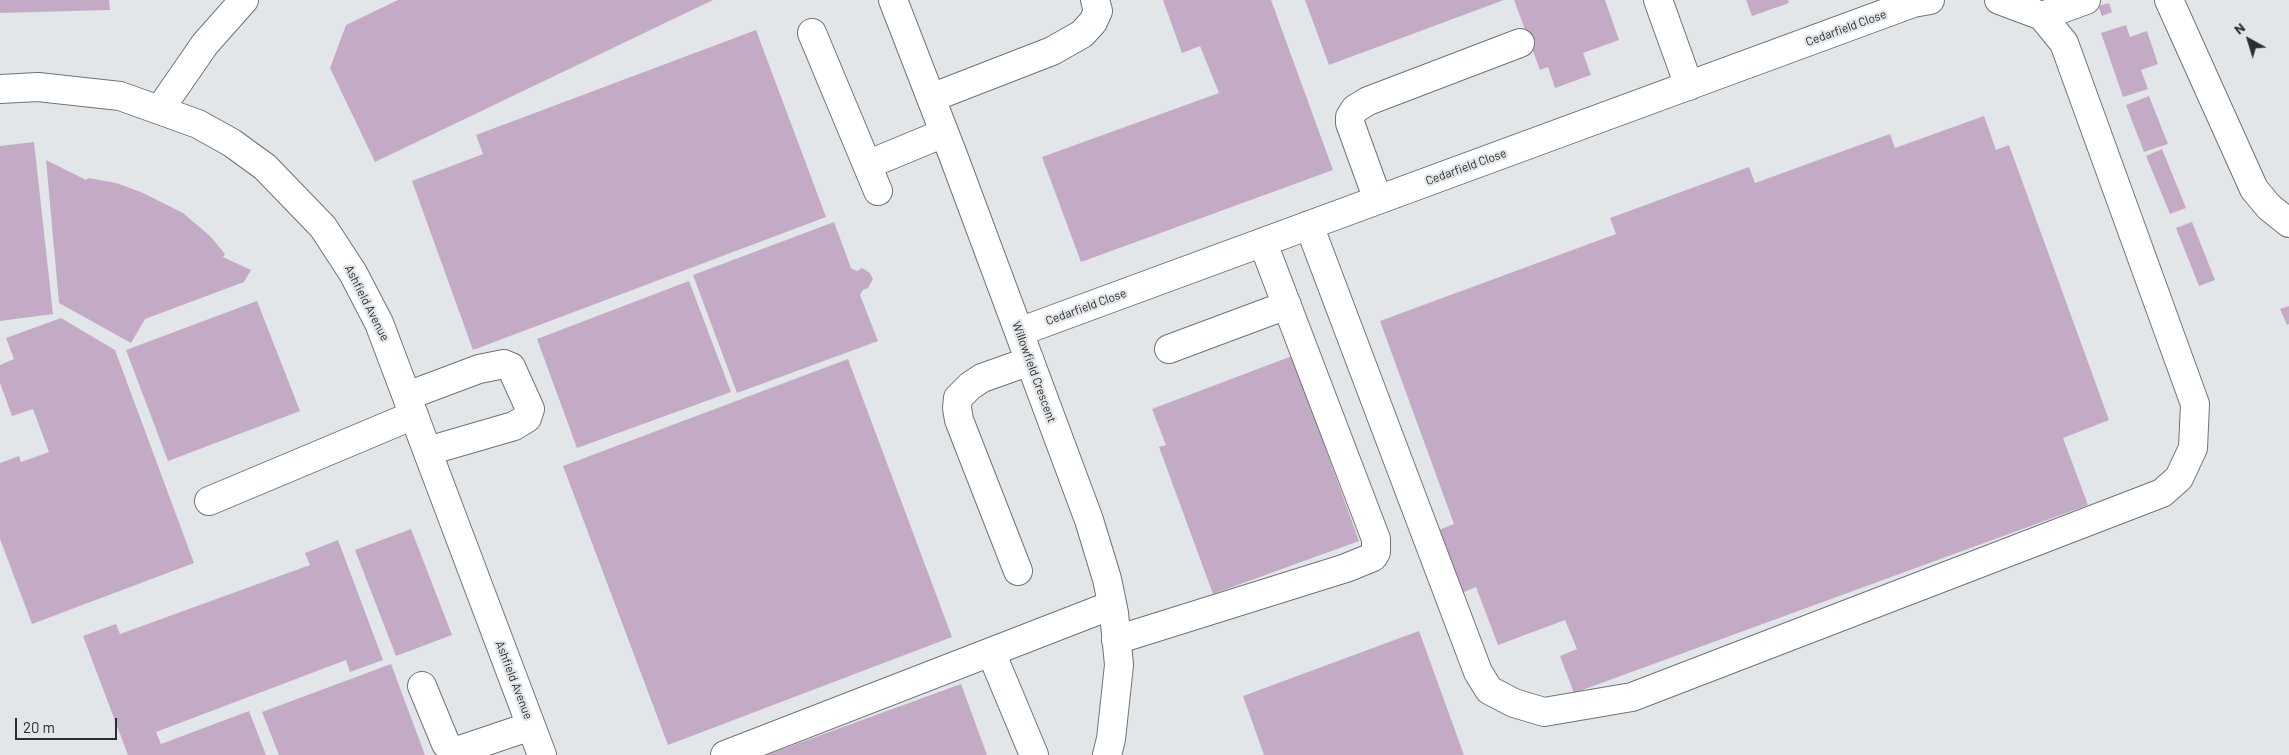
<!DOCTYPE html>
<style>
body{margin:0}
#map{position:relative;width:2289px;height:755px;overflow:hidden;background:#e2e6e9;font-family:Barlow,sans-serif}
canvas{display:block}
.north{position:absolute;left:2224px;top:15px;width:50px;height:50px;-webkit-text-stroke:4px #e2e6e9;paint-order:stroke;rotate:321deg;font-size:14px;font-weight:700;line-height:20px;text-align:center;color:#2b2d2e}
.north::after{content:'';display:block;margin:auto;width:18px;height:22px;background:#2b2d2e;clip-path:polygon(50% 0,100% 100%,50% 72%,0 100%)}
.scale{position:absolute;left:15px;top:718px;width:102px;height:22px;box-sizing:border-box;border:2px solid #2b2d2e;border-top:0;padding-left:6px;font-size:15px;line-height:18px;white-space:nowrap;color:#2b2d2e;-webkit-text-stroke:4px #e2e6e9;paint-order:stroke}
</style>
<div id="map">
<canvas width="2289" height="755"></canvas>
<div class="north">N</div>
<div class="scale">20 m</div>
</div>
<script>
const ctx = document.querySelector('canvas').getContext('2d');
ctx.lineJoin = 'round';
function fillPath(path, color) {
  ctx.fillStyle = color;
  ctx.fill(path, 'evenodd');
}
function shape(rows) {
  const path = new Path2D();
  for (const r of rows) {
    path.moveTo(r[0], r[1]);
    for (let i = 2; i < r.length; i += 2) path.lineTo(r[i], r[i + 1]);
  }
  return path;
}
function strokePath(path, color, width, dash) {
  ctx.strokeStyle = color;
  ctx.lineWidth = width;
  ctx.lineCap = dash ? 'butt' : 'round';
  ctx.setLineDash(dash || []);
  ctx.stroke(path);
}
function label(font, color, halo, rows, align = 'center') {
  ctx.font = font + ' Barlow,sans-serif';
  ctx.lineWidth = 4.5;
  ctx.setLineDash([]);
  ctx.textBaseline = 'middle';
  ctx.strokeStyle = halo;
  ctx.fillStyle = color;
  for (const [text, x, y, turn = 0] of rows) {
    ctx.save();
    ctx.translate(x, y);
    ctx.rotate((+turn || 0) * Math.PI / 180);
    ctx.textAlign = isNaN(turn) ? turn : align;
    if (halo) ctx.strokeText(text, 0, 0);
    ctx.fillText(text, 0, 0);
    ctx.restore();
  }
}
const building = shape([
 [0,0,109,0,110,10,0,13],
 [398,0,713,0,375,162,330,68,346,25],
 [1163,0,1271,0,1333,170,1081,262,1042,157,1219,93,1200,46,1182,53],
 [1305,0,1504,0,1329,65],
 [1514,0,1605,0,1619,40,1583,53,1591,75,1555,88,1548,67,1540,70],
 [1746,0,1788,0,1789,3,1752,16],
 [2109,3,2112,12,2102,16,2098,6],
 [2126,25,2130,37,2147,31,2158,64,2141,70,2148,89,2123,97,2101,33],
 [756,30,826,217,473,350,412,181,483,154,476,135],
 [2149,96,2168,144,2144,152,2126,105],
 [1984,116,1996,150,2009,145,2109,420,2063,438,2088,505,1574,693,1560,656,1577,649,1565,620,1498,645,1476,587,1459,594,1436,531,1454,524,1380,321,1616,234,1610,218,1749,167,1755,183,1890,134,1895,148],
 [34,142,53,314,0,321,0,146],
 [2162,149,2186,208,2170,214,2146,156],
 [46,160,86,180,88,178,116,183,141,192,183,213,210,236,225,254,223,257,251,270,244,282,145,319,131,343,59,303],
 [834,222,851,268,857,271,862,268,870,273,873,279,868,288,863,290,860,295,878,341,737,393,693,275],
 [2192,222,2215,280,2199,286,2176,228],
 [689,281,731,392,577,448,537,339],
 [257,301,300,411,168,461,126,350],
 [2289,306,2289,324,2287,325,2280,309],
 [61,318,115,350,194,563,32,624,0,539,0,463,19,456,21,462,49,452,33,409,12,416,0,383,0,365,14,359,6,338],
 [1292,356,1359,541,1213,594,1159,447,1166,445,1152,409],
 [848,359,952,637,668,745,563,466],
 [411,529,452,635,396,656,355,550],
 [338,540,383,660,350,672,346,660,156,732,161,744,249,711,266,755,128,755,83,636,116,624,120,634,310,565,305,553],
 [1419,631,1464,755,1264,755,1243,696],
 [391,664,425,755,279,755,262,712],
 [961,684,987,755,766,755]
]);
const minor = shape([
 [893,0,953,155,1089,520,1107,579,1114,613,1119,665,1111,739,1107,755],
 [1658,0,1689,86],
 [2169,0,2254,189,2269,207,2289,223],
 [2042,16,2086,0],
 [812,33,878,191],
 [0,89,38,87,120,96,198,124,232,143,265,167,323,227,353,273,379,323,542,755],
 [931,98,1052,51,1082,34,1093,22,1098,11,1095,0],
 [160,109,205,44,244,0],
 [867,165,944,133],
 [1378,200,1350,123,1350,117,1355,109,1368,101,1520,43],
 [1309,225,1478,672,1489,690,1514,703,1544,712,1632,697,2162,493,2179,478,2193,448,2195,404,2064,43,2042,16,1999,0],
 [1019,332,1913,3,1930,0],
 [1169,349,1287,305],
 [407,396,479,369,504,364,511,367,530,409,527,418,514,426,428,451],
 [209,501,414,415],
 [1018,571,959,420,957,408,958,398,970,386,982,378,1030,361],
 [1116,640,1346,568,1373,557,1376,552,1376,539,1263,243],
 [991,652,1034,755],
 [422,686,446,744,452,749,460,750,531,726],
 [725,755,1112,605]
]);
const streetNames = [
 ["Cedarfield Close",1846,28,-20],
 ["Cedarfield Close",1466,167,-20],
 ["Ashfield Avenue",367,303,63],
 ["Cedarfield Close",1086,307,-20],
 ["Willowfield Crescent",1034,372,70],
 ["Ashfield Avenue",514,680,69]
];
fillPath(building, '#c4abc5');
strokePath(minor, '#707376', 30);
strokePath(minor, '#fff', 28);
label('12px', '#2b2d2e', '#e2e6e9', streetNames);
</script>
